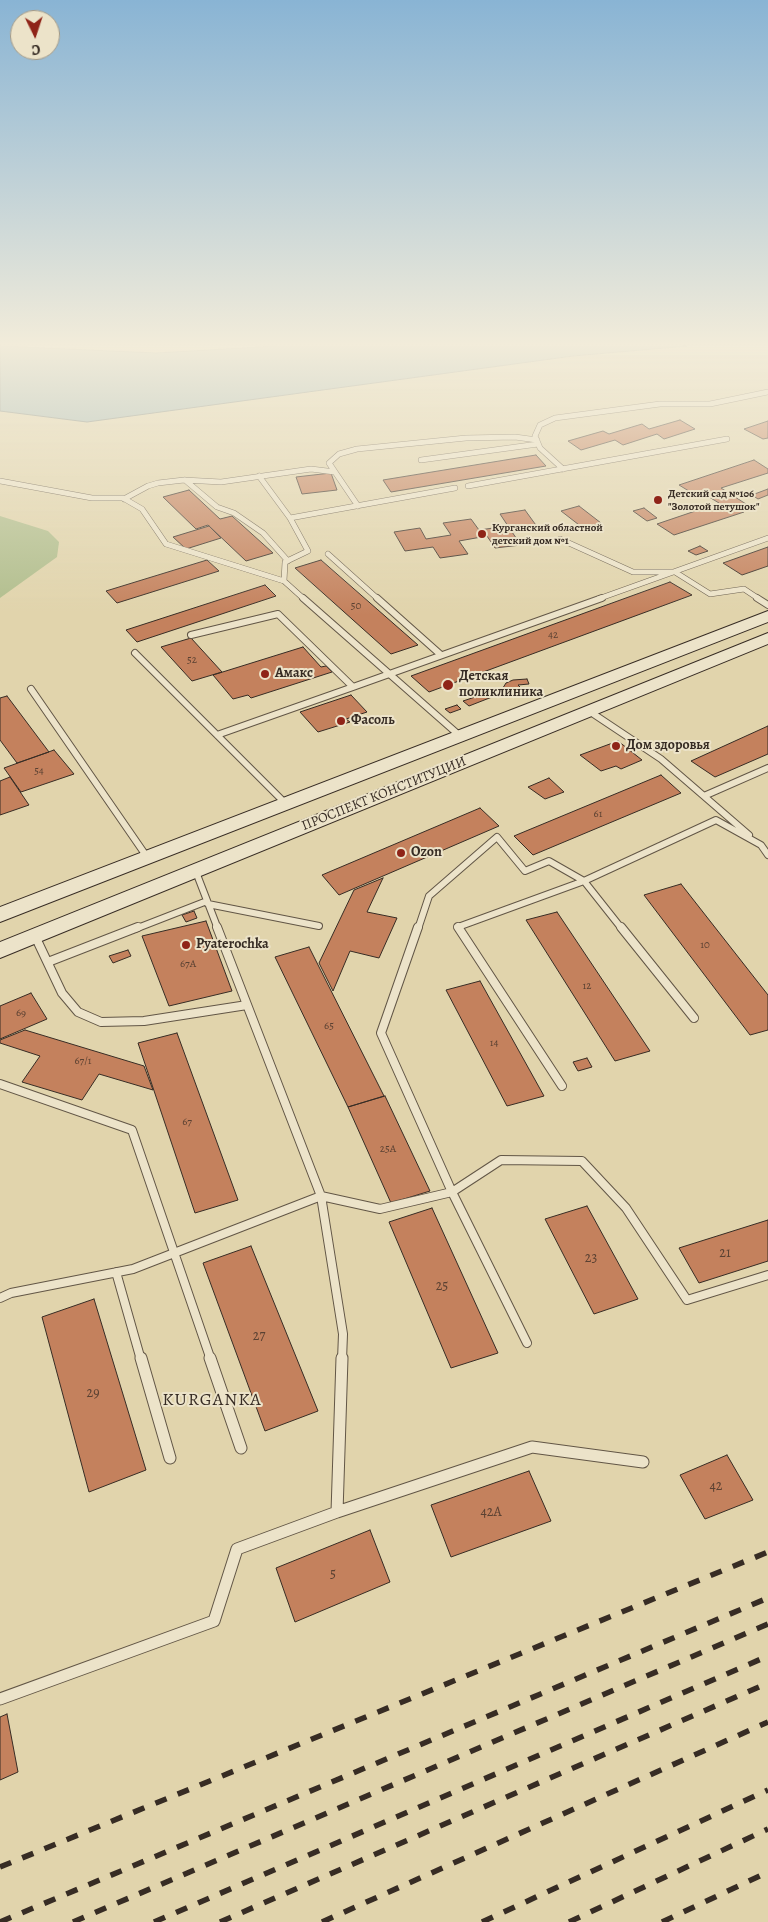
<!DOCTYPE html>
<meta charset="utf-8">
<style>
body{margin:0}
#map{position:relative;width:768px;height:1922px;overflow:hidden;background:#e1d4ac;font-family:Alegreya,serif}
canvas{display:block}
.north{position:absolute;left:10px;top:10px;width:50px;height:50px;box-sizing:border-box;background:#ece3c9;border:1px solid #a49a87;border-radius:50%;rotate:176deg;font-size:14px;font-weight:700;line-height:20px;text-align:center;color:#372c24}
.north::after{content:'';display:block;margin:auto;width:18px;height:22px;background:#8f2418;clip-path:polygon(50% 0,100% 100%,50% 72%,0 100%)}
</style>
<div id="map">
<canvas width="768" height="1922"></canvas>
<div class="north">С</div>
</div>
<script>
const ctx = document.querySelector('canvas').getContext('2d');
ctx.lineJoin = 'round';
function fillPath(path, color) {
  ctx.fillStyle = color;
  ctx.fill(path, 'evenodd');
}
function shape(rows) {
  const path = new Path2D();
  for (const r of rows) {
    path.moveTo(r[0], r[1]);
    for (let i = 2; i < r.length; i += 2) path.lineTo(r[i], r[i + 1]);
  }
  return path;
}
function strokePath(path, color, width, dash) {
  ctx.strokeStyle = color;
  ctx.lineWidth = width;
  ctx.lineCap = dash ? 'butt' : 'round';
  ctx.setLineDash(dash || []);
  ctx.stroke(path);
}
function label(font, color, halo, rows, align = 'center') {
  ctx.font = font + ' Alegreya,serif';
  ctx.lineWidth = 4;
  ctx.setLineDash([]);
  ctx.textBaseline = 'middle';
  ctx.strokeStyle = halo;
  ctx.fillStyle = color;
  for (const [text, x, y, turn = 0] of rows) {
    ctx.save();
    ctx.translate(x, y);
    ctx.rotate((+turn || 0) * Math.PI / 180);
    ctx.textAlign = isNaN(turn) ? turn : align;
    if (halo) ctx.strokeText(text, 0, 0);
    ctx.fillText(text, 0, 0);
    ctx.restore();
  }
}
const green = shape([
 [0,516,48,531,59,542,57,557,0,598]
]);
const water = shape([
 [0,346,156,353,277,346,687,346,573,356,87,422,0,411,0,346]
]);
const building = shape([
 [680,420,695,429,664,439,657,434,623,445,615,440,581,450,568,441,603,431,609,434,642,424,649,429,680,420],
 [768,421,768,438,763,439,744,429,768,421],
 [536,455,546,466,391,492,383,480,536,455],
 [754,460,768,469,768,473,721,488,746,504,736,507,744,512,674,535,657,524,719,503,704,494,697,496,679,485,754,460],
 [331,473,337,490,302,494,296,477,331,473],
 [768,489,768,495,758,499,752,495,768,489],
 [189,490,220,519,232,516,273,553,246,561,208,525,196,529,163,497,189,490],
 [579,506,601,523,583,528,561,511,579,506],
 [644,508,657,518,647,521,633,511,644,508],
 [525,510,538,528,512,532,521,545,495,548,487,536,459,541,468,554,440,558,433,547,405,551,394,532,420,528,426,539,451,535,443,523,471,519,479,530,508,526,500,514,525,510],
 [209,526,221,538,186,549,173,537,209,526],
 [700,546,708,551,696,555,688,551,700,546],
 [768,547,768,566,742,575,723,563,768,547],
 [207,560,219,571,117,603,106,591,207,560],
 [321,560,418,645,391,654,295,568,321,560],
 [670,582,692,595,429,692,411,676,670,582],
 [265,585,276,596,137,642,126,630,265,585],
 [191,638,222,672,192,681,161,647,191,638],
 [303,647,321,667,326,666,332,672,251,698,248,695,233,699,213,675,303,647],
 [527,679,529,684,518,685,520,687,515,689,513,687,508,693,501,691,506,683,513,680,527,679],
 [487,693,492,697,469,706,463,701,487,693],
 [351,695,367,712,346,719,350,722,318,732,300,712,351,695],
 [7,696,49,752,17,763,0,740,0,698,7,696],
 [457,705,461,709,450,713,445,709,457,705],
 [768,726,768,754,715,777,691,761,768,726],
 [618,741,642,760,621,769,616,766,601,771,580,755,618,741],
 [54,750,74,774,21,792,4,768,54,750],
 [661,775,681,793,533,855,514,836,661,775],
 [10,777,29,805,0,815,0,781,10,777],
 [549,778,564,792,545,799,528,787,549,778],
 [480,808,499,826,339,895,322,875,480,808],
 [383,878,367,912,397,918,379,958,350,951,333,991,319,963,354,890,383,878],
 [681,884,768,995,768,1030,750,1035,644,895,681,884],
 [194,911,197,918,186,922,182,915,194,911],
 [557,912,650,1051,615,1061,526,920,557,912],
 [206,921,232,991,169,1006,142,936,206,921],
 [309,947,384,1096,348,1107,275,957,309,947],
 [128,950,131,956,113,963,109,956,128,950],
 [480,981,544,1096,507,1106,446,990,480,981],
 [31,993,47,1019,0,1039,0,1006,31,993],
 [25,1030,144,1066,153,1090,99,1074,82,1100,22,1082,40,1056,0,1043,0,1040,25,1030],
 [177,1033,238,1200,195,1213,138,1043,177,1033],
 [587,1058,592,1067,578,1071,573,1062,587,1058],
 [385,1096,430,1191,391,1203,348,1107,385,1096],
 [587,1206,638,1299,594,1314,545,1219,587,1206],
 [432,1208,498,1353,451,1368,389,1222,432,1208],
 [768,1220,768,1261,699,1283,679,1248,768,1220],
 [251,1246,318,1411,265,1431,203,1263,251,1246],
 [94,1299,146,1470,89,1492,42,1317,94,1299],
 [727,1455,753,1500,705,1519,680,1475,727,1455],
 [529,1471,551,1521,451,1557,431,1505,529,1471],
 [370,1530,390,1582,295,1622,276,1568,370,1530],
 [7,1714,18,1772,0,1780,0,1717,7,1714]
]);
const laneFar3 = shape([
 [421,460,538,444],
 [563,469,540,448,535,436,540,425,555,418,660,404,710,404,768,392],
 [335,472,329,463,339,454,357,449,466,438,515,437,537,440],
 [259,476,290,518],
 [185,480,217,507,234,513,263,533,288,561],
 [0,481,92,498,123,498,142,509,166,544,284,581,304,599],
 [468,486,727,439],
 [124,499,148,486,158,483,184,480,221,482,311,469,335,472,358,506],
 [560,539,633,572,675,572,710,594,744,589,759,599],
 [328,554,378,599],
 [284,581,285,562,308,551,290,518,455,488],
 [598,599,768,538]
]);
const laneFar2 = shape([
 [303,598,460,736],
 [377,598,441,655],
 [757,598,768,605],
 [191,635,278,614,353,687,602,598],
 [135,653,285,803],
 [31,689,147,857],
 [589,711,661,759,749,835],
 [217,735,353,687],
 [704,796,768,768],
 [196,872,218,929],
 [208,904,319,926],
 [135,929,207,901],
 [418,929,429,896,497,837,525,871,549,861,584,881],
 [459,929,458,927,584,881],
 [622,929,584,881,716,820,761,845,768,855]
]);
const laneFar1 = shape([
 [217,927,321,1196,343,1334,342,1360],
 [418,927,381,1033,452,1192,527,1343],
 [458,927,562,1086],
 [621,927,694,1018],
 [35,936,62,993,78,1012,101,1022,144,1021,247,1005],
 [48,962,138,927],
 [0,1084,132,1130,211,1360],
 [116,1272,141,1360],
 [0,1298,11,1293,133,1269,321,1196,380,1209,452,1192,501,1160,582,1161,626,1208,687,1300,768,1275]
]);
const lane = shape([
 [141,1358,170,1458],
 [210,1358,241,1448],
 [337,1512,342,1358],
 [0,1699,214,1621,237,1549,337,1512,532,1447,643,1462]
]);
const secondary = shape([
 [768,611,768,622,0,922,0,907,768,611],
 [768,633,768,644,0,958,0,942,768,633]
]);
const rail = shape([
 [0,1867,768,1552],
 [0,1922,768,1598],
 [73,1922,768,1624],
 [154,1922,768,1656],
 [220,1922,768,1683],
 [322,1922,768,1722],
 [482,1922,768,1790],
 [569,1922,768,1829],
 [662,1922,768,1872]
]);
const markers = [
 [658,500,5,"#8f2418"],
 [482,534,5,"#8f2418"],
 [265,674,5,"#8f2418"],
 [448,685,6,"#8f2418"],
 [341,721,5,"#8f2418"],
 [616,746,5,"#8f2418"],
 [401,853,5,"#8f2418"],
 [186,945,5,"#8f2418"]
];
const farPoinames = [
 ["Детский сад №106",668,494],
 ["\"Золотой петушок\"",668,507],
 ["Курганский областной",492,528],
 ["детский дом №1",492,541]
];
const numberNames = [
 ["50",356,606],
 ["42",553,635],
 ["52",192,660],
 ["54",39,771],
 ["61",598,814],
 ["10",705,945],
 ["67А",188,964],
 ["12",587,986],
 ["69",21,1013],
 ["65",329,1026],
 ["14",494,1043],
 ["67/1",83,1061],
 ["67",187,1122],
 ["25А",388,1149]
];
const poiNames = [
 ["Амакс",275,674],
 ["Детская",459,677],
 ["поликлиника",459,693],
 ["Фасоль",351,721],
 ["Дом здоровья",626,746],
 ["Ozon",411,853],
 ["Pyaterochka",196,945]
];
const streetNames = [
 ["ПРОСПЕКТ КОНСТИТУЦИИ",384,794,-22]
];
const nearNumbernames = [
 ["21",725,1254],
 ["23",591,1259],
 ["25",442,1287],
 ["27",259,1337],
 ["29",93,1394],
 ["42",716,1487],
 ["42А",491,1513],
 ["5",333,1575]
];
const nearNeighbourhoodnames = [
 ["KURGANKA",212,1401]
];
fillPath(green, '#b0bd8c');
fillPath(water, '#9ab5b6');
strokePath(water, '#727e7c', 1);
fillPath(building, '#c4815d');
strokePath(building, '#372c24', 1);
strokePath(laneFar3, '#625646', 6);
strokePath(laneFar2, '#625646', 8);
strokePath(laneFar1, '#625646', 10);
strokePath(lane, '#625646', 13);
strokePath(secondary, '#372c24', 2);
strokePath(laneFar3, '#ece3c9', 5);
strokePath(laneFar2, '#ece3c9', 6);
strokePath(laneFar1, '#ece3c9', 8);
strokePath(lane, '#ece3c9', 11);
fillPath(secondary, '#ece3c9');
strokePath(rail, '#372c24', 5.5, [12, 12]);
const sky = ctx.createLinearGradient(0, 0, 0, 615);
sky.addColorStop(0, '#89b4d4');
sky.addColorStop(0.56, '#f2ecda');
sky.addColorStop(1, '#f2ecda00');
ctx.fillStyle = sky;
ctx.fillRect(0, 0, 768, 615);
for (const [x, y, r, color] of markers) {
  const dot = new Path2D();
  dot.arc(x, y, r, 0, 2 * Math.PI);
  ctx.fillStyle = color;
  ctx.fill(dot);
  strokePath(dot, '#ece3c9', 2);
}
label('bold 11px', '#372c24', '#ece3c9', farPoinames, 'left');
label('11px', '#5a4132', null, numberNames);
label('bold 14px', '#372c24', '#ece3c9', poiNames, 'left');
label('14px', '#372c24', '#ece3c9', streetNames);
label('14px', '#5a4132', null, nearNumbernames);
ctx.letterSpacing = '1px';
label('18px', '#372c24', '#ece3c9', nearNeighbourhoodnames);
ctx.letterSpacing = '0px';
</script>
